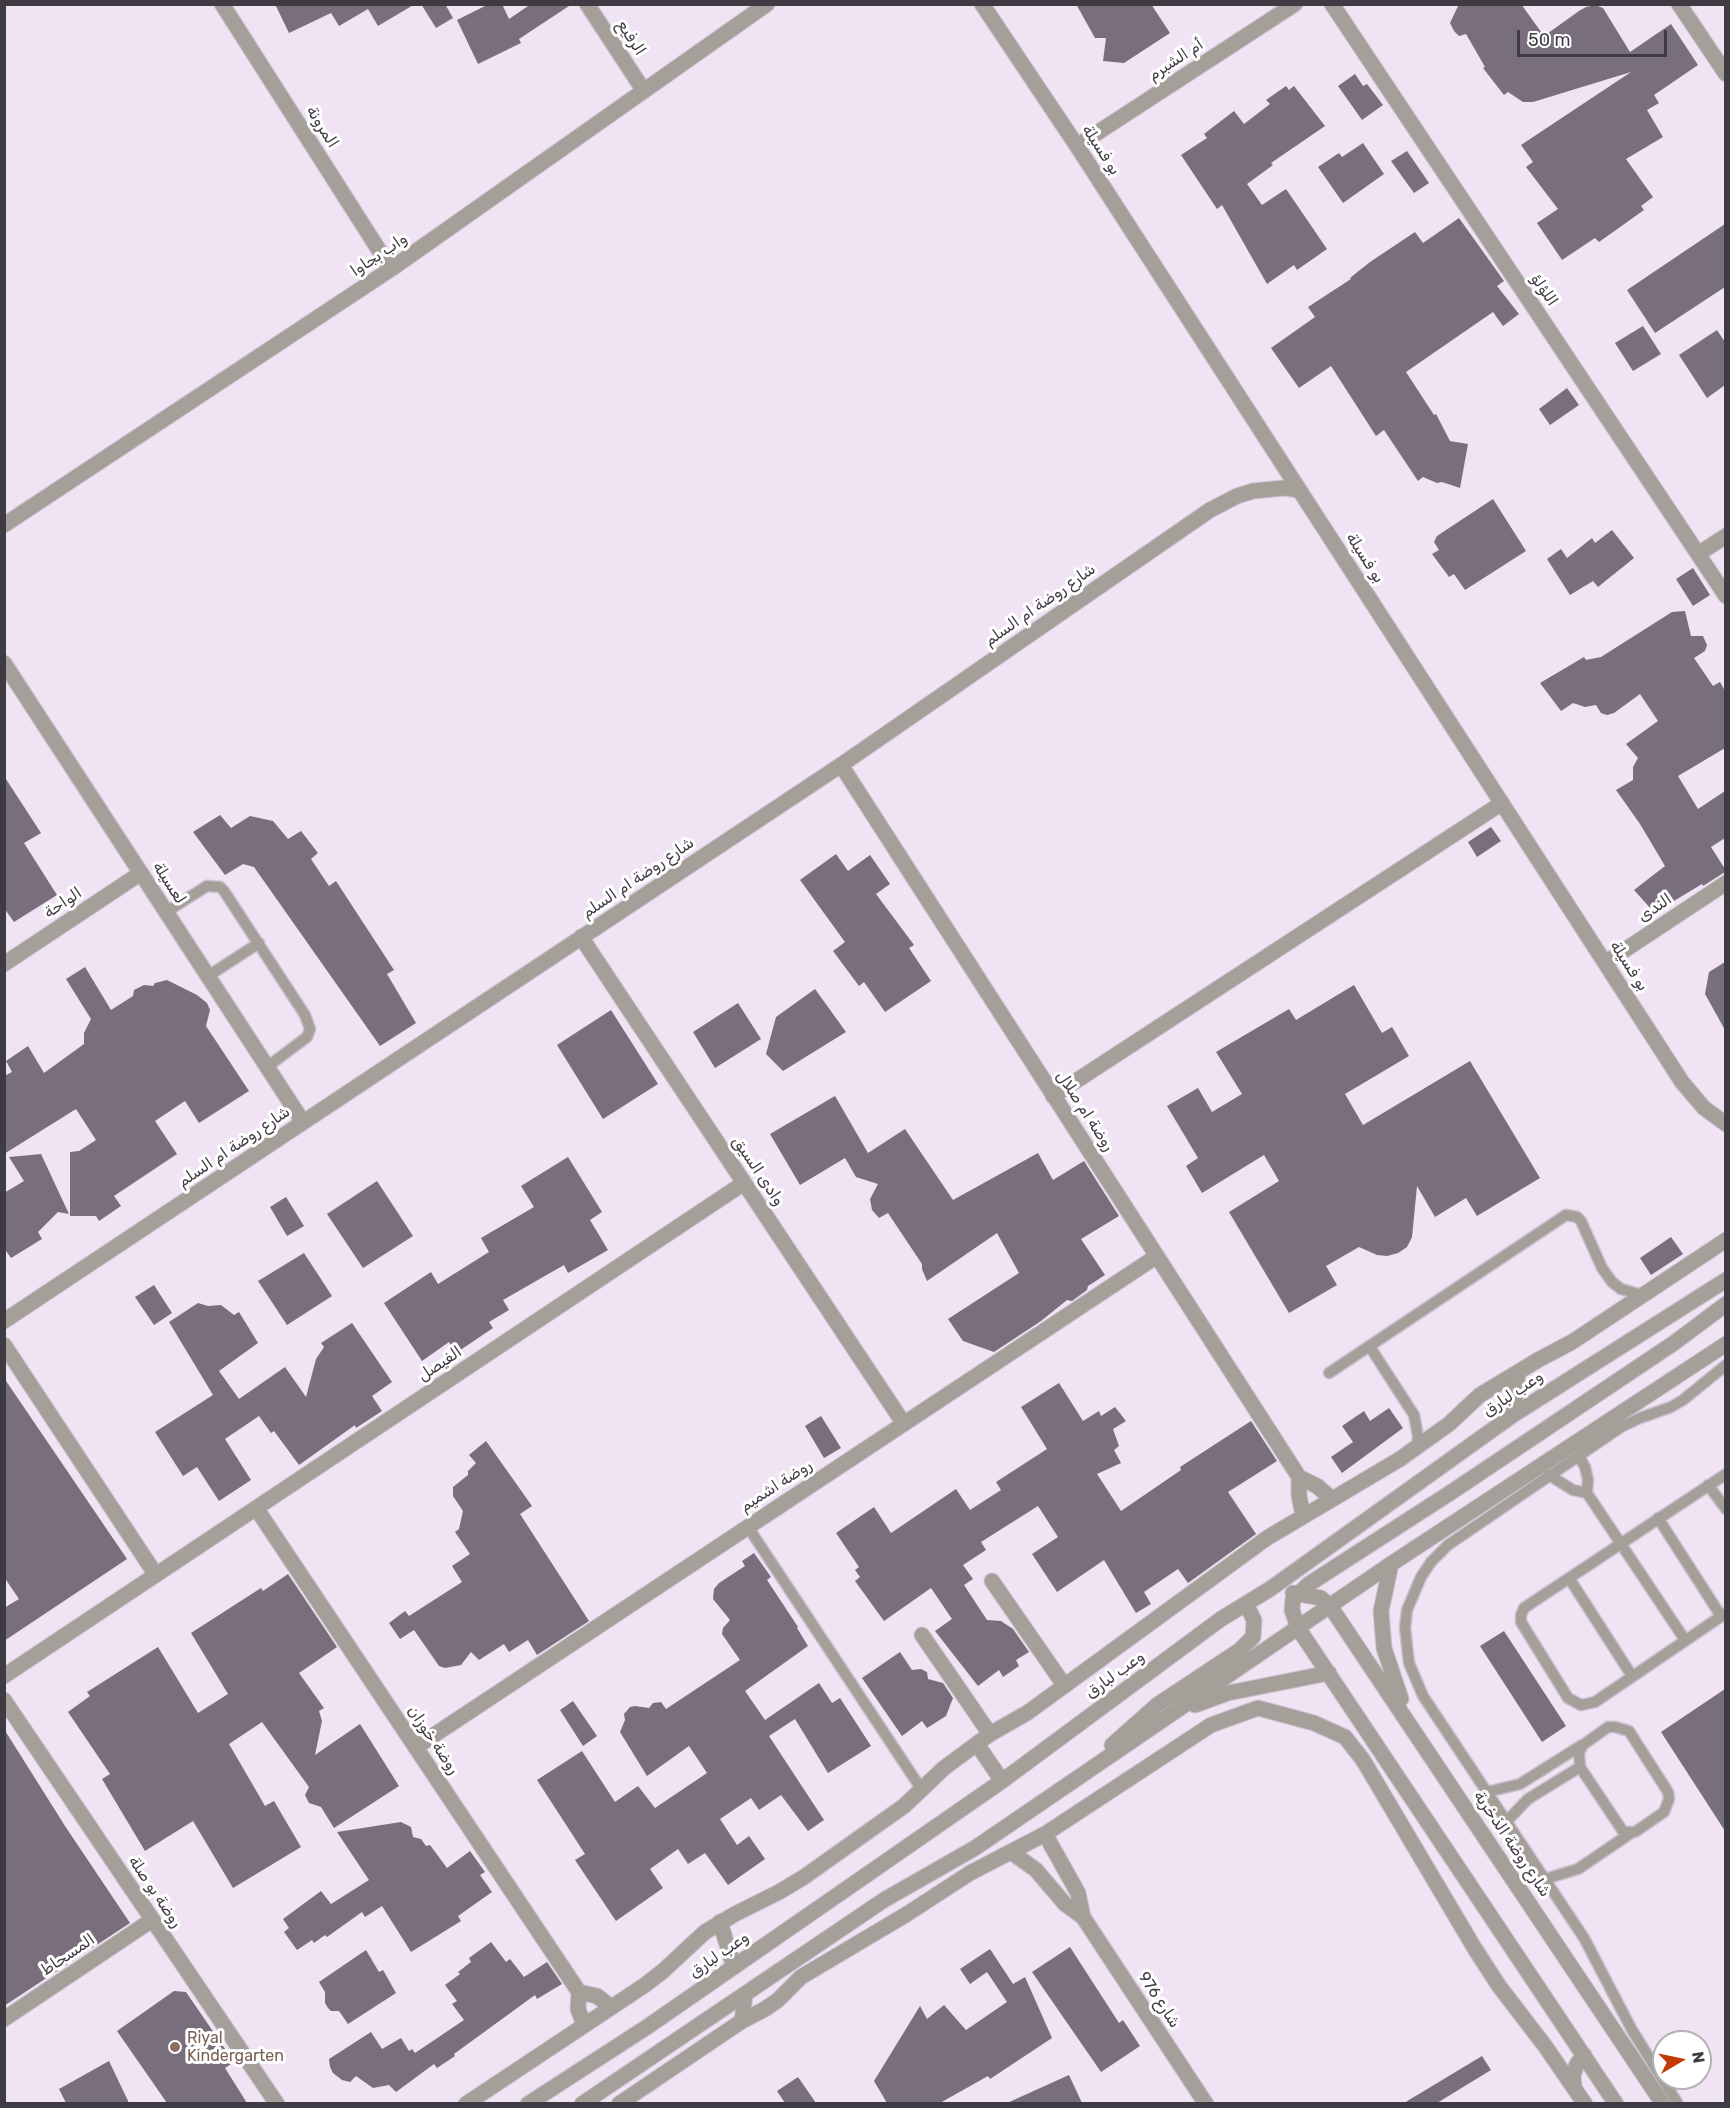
<!DOCTYPE html>
<meta charset="utf-8">
<style>
body{margin:0}
#map{position:relative;width:1730px;height:2108px;overflow:hidden;background:#efe3f4;font-family:Rubik,sans-serif}
canvas{display:block}
.frame{position:absolute;inset:0;border:6px solid #3f3b42;pointer-events:none}
.north{position:absolute;left:1652px;top:2030px;width:60px;height:60px;box-sizing:border-box;background:#fff;border:2px solid #b2b1b3;border-radius:50%;rotate:81deg;font-size:16px;font-weight:700;line-height:24px;text-align:center;color:#3f3b42}
.north::after{content:'';display:block;margin:auto;width:21px;height:27px;background:#c23a04;clip-path:polygon(50% 0,100% 100%,50% 72%,0 100%)}
.scale{position:absolute;left:1517px;top:30px;width:150px;height:27px;box-sizing:border-box;border:3px solid #3f3b42;border-top:0;padding-left:8px;font-size:18px;line-height:21px;white-space:nowrap;color:#3f3b42;-webkit-text-stroke:4px #fff;paint-order:stroke}
</style>
<div id="map">
<canvas width="1730" height="2108"></canvas>
<div class="frame"></div>
<div class="north">N</div>
<div class="scale">50 m</div>
</div>
<script>
const ctx = document.querySelector('canvas').getContext('2d');
ctx.lineJoin = 'round';
function fillPath(path, color) {
  ctx.fillStyle = color;
  ctx.fill(path, 'evenodd');
}
function shape(rows) {
  const path = new Path2D();
  for (const r of rows) {
    path.moveTo(r[0], r[1]);
    for (let i = 2; i < r.length; i += 2) path.lineTo(r[i], r[i + 1]);
  }
  return path;
}
function strokePath(path, color, width, dash) {
  ctx.strokeStyle = color;
  ctx.lineWidth = width;
  ctx.lineCap = dash ? 'butt' : 'round';
  ctx.setLineDash(dash || []);
  ctx.stroke(path);
}
function label(font, color, halo, rows, align = 'center') {
  ctx.font = font + ' Rubik,"Noto Naskh Arabic",sans-serif';
  ctx.lineWidth = 6;
  ctx.setLineDash([]);
  ctx.textBaseline = 'middle';
  ctx.strokeStyle = halo;
  ctx.fillStyle = color;
  for (const [text, x, y, turn = 0] of rows) {
    ctx.save();
    ctx.translate(x, y);
    ctx.rotate((+turn || 0) * Math.PI / 180);
    ctx.textAlign = isNaN(turn) ? turn : align;
    if (halo) ctx.strokeText(text, 0, 0);
    ctx.fillText(text, 0, 0);
    ctx.restore();
  }
}
const building = shape([
 [275,4,415,4,378,26,368,9,339,26,331,13,289,33],
 [421,4,445,4,453,18,436,28],
 [489,4,502,4,509,19,531,4,572,4,519,39,521,43,478,64,457,20],
 [1076,4,1151,4,1170,33,1124,63,1103,61,1106,38,1095,38],
 [1459,4,1521,4,1544,36,1579,11,1586,7,1595,5,1603,8,1630,52,1671,24,1698,65,1654,95,1659,103,1647,110,1663,137,1626,159,1653,197,1641,206,1644,210,1599,242,1595,238,1562,260,1537,223,1558,209,1526,167,1533,162,1521,145,1631,72,1533,102,1523,102,1508,92,1504,95,1483,68,1485,67,1466,34,1459,36,1454,31,1450,23],
 [1355,74,1363,86,1367,84,1383,105,1362,120,1338,86],
 [1286,86,1289,90,1294,86,1325,126,1271,163,1273,165,1247,184,1262,205,1286,189,1327,249,1297,270,1294,265,1267,284,1222,205,1217,209,1181,155,1207,138,1204,134,1234,111,1244,124,1270,104,1266,100],
 [1363,143,1384,174,1343,203,1318,167,1339,153,1342,157],
 [1407,151,1429,183,1414,193,1391,161],
 [1459,218,1504,281,1497,286,1519,314,1503,326,1493,312,1406,372,1434,415,1436,414,1450,441,1468,444,1460,488,1442,482,1437,483,1423,477,1418,481,1384,430,1376,436,1331,366,1299,388,1271,348,1315,317,1308,307,1351,279,1350,278,1370,262,1415,232,1423,243],
 [1725,224,1725,287,1655,333,1627,290],
 [1643,326,1661,354,1633,371,1615,343],
 [1717,330,1725,342,1725,385,1707,398,1679,355],
 [1567,388,1579,405,1550,425,1539,409],
 [1493,499,1526,551,1465,590,1454,574,1449,577,1432,554,1439,550,1434,542,1437,536],
 [1612,530,1634,558,1598,587,1593,581,1570,595,1547,559,1561,549,1567,558,1592,538,1595,543],
 [1693,568,1710,595,1693,606,1676,579],
 [1685,611,1691,636,1703,636,1707,645,1705,651,1694,658,1713,686,1720,682,1725,691,1725,748,1678,776,1698,809,1725,791,1725,838,1711,847,1725,869,1725,872,1703,886,1702,884,1659,910,1652,910,1634,890,1665,866,1640,824,1616,790,1633,780,1633,767,1638,758,1626,744,1658,721,1640,694,1614,713,1607,715,1601,713,1596,705,1585,707,1573,703,1561,711,1540,683,1584,657,1586,660,1601,657,1672,612],
 [4,776,41,833,24,843,57,895,14,922,4,908],
 [220,815,231,828,250,816,273,821,288,839,301,831,318,853,311,859,329,886,336,881,394,970,387,974,416,1023,380,1046,254,867,243,864,225,875,193,832],
 [1491,827,1501,841,1477,857,1468,842],
 [836,854,848,871,870,855,890,884,876,894,914,945,909,948,931,981,885,1012,864,982,859,986,833,951,845,942,800,880],
 [1725,962,1725,1030,1705,994,1709,972],
 [85,967,111,1010,133,996,134,990,144,985,153,986,155,983,167,980,197,995,207,1003,210,1010,206,1026,249,1091,199,1123,185,1101,155,1121,177,1154,114,1196,121,1206,99,1221,96,1216,70,1216,70,1152,79,1151,96,1140,76,1109,4,1154,4,1076,12,1072,6,1061,28,1046,44,1073,84,1044,84,1033,91,1019,66,979],
 [1354,985,1382,1033,1392,1027,1409,1056,1345,1094,1363,1125,1470,1061,1540,1178,1477,1216,1466,1198,1435,1217,1417,1186,1412,1237,1407,1247,1398,1253,1387,1256,1377,1255,1359,1247,1326,1266,1337,1285,1289,1313,1229,1212,1279,1181,1264,1155,1202,1193,1186,1166,1198,1158,1167,1106,1198,1088,1212,1112,1242,1094,1216,1052,1289,1009,1296,1020],
 [815,989,846,1032,783,1071,766,1054,776,1017],
 [738,1003,761,1039,715,1068,693,1032],
 [611,1010,658,1084,603,1119,557,1045],
 [835,1096,868,1153,905,1129,953,1200,1038,1153,1053,1180,1084,1161,1119,1216,1081,1239,1105,1275,1088,1286,1087,1290,1072,1301,1067,1300,1041,1321,994,1352,963,1341,948,1319,1019,1273,997,1233,927,1281,922,1269,922,1264,888,1213,879,1218,872,1210,870,1199,878,1184,856,1177,845,1158,800,1185,770,1134],
 [41,1154,69,1214,58,1212,38,1232,42,1239,11,1258,4,1248,4,1193,24,1181,9,1157],
 [568,1157,602,1212,590,1220,608,1250,568,1273,564,1265,503,1300,509,1310,489,1322,493,1328,456,1353,449,1342,422,1361,384,1303,431,1272,438,1284,489,1252,481,1238,534,1207,521,1186],
 [377,1181,413,1236,363,1268,327,1214],
 [286,1197,304,1226,287,1236,270,1207],
 [1671,1237,1683,1254,1651,1275,1640,1258],
 [304,1253,332,1296,287,1325,258,1281],
 [154,1285,172,1313,154,1325,135,1297],
 [198,1303,208,1306,221,1305,234,1315,239,1312,258,1343,219,1371,239,1399,285,1367,306,1397,316,1359,324,1347,321,1343,352,1323,392,1382,372,1396,382,1411,356,1428,355,1425,299,1465,274,1431,271,1433,259,1416,225,1439,251,1480,219,1501,197,1467,183,1476,155,1432,213,1395,169,1322],
 [4,1378,127,1559,4,1641,4,1608,19,1599,4,1577],
 [1059,1383,1083,1421,1099,1411,1101,1416,1115,1407,1126,1421,1113,1429,1119,1446,1114,1450,1121,1463,1097,1474,1121,1511,1181,1470,1180,1467,1251,1421,1277,1461,1228,1492,1256,1534,1188,1583,1178,1569,1144,1592,1151,1604,1136,1613,1104,1560,1057,1592,1032,1554,1058,1537,1038,1506,981,1542,986,1550,963,1565,973,1579,964,1585,987,1620,1001,1621,1013,1629,1029,1652,1016,1660,1019,1666,1003,1677,999,1670,978,1686,935,1631,952,1619,931,1588,884,1621,855,1581,860,1577,855,1570,859,1567,836,1533,874,1507,891,1533,956,1489,970,1510,1001,1490,996,1482,1047,1449,1021,1407],
 [1389,1408,1403,1428,1342,1473,1331,1457,1353,1442,1342,1426,1364,1411,1370,1421],
 [821,1416,841,1448,824,1458,805,1426],
 [486,1441,532,1506,520,1514,589,1621,537,1655,528,1640,509,1652,504,1644,479,1660,471,1652,461,1665,445,1668,439,1666,414,1630,400,1639,389,1623,405,1611,409,1616,462,1582,452,1566,470,1554,455,1532,459,1529,463,1511,453,1496,453,1487,468,1475,468,1471,476,1463,469,1455],
 [754,1553,771,1577,767,1580,798,1627,797,1628,808,1646,745,1691,765,1720,819,1683,832,1703,840,1698,871,1746,828,1773,795,1719,769,1736,824,1820,808,1831,781,1795,759,1810,751,1798,720,1819,737,1845,749,1836,765,1859,728,1885,705,1853,688,1864,678,1849,650,1869,663,1888,616,1921,575,1860,585,1854,537,1780,582,1751,615,1802,638,1786,655,1808,707,1773,689,1746,647,1776,620,1732,625,1720,624,1714,630,1707,635,1706,649,1708,653,1703,661,1702,666,1709,740,1660,722,1634,723,1628,730,1620,713,1599,714,1589,719,1583,745,1566,742,1561],
 [288,1574,337,1647,299,1673,324,1708,319,1711,322,1721,315,1755,360,1724,399,1786,334,1828,321,1807,309,1803,305,1795,309,1787,262,1722,229,1744,265,1806,274,1801,301,1847,233,1888,193,1821,145,1851,102,1779,110,1774,68,1712,90,1696,87,1692,158,1647,198,1713,228,1694,191,1633,261,1588,263,1591],
 [1504,1631,1566,1726,1542,1742,1480,1646],
 [900,1652,912,1670,921,1669,927,1672,928,1679,943,1683,953,1698,946,1716,927,1728,922,1721,902,1736,862,1678],
 [1725,1689,1725,1831,1661,1732],
 [573,1701,597,1736,583,1746,560,1710],
 [4,1729,65,1826,130,1923,4,2006],
 [401,1822,411,1827,413,1837,421,1839,426,1846,430,1845,447,1868,470,1851,485,1872,480,1875,492,1892,458,1916,461,1921,411,1952,382,1906,365,1917,362,1912,327,1937,325,1935,314,1943,312,1940,297,1950,284,1932,289,1928,283,1919,321,1891,331,1904,369,1880,337,1832],
 [491,1942,506,1962,510,1959,524,1977,547,1962,562,1984,537,1999,535,1995,454,2054,455,2056,437,2068,434,2064,396,2092,389,2085,373,2088,356,2076,350,2082,342,2080,333,2073,330,2067,329,2059,371,2032,382,2049,401,2038,409,2051,412,2049,415,2053,464,2020,452,2004,457,2001,445,1985,460,1974,458,1972,471,1962,469,1958],
 [1070,1947,1119,2023,1123,2020,1140,2046,1101,2072,1032,1972],
 [990,1949,1013,1984,1025,1977,1052,2038,990,2079,988,2076,940,2103,887,2103,874,2081,920,2006,927,2019,944,2005,966,2030,1007,2002,987,1972,970,1984,960,1969],
 [366,1950,379,1972,383,1970,396,1993,348,2024,339,2011,331,2011,328,2008,325,2003,325,1992,319,1982],
 [174,1991,186,1992,234,2062,225,2068,247,2103,167,2103,117,2031],
 [1482,2056,1491,2070,1437,2103,1404,2103],
 [109,2061,129,2103,66,2103,59,2089],
 [1069,2075,1082,2103,1007,2103],
 [798,2077,816,2103,785,2103,777,2091]
]);
const service = shape([
 [166,912,207,886,220,887,224,891,305,1015,310,1029,307,1037,267,1067],
 [208,976,259,943],
 [1370,1347,1414,1415,1418,1436,1417,1447],
 [1329,1373,1566,1215,1577,1217,1581,1221,1602,1268,1612,1282,1621,1289,1642,1295],
 [1579,1456,1585,1467,1588,1480,1587,1493,1685,1640],
 [1726,1474,1530,1604,1524,1608,1521,1615,1521,1622,1568,1698,1581,1705,1595,1702,1726,1613],
 [1549,1475,1573,1490,1587,1493],
 [1708,1485,1726,1509],
 [1658,1518,1721,1616],
 [748,1527,922,1790],
 [1569,1578,1632,1676],
 [1608,1727,1615,1727,1629,1731,1668,1792,1669,1799,1664,1812,1635,1832,1626,1832,1622,1830,1580,1767,1579,1752,1583,1745,1608,1727],
 [1487,1792,1520,1784,1582,1745],
 [1506,1822,1528,1799,1580,1767],
 [1545,1879,1578,1869,1631,1833],
 [1678,2104,1632,2030,1584,1938,1423,1696,1409,1663,1405,1628,1407,1610,1421,1577,1431,1562,1448,1545,1621,1427,1640,1418,1671,1407,1683,1400,1726,1365]
]);
const minor = shape([
 [222,4,391,269],
 [587,4,644,91],
 [982,4,1077,146,1682,1082,1704,1108,1726,1124],
 [1332,4,1726,596],
 [1679,4,1726,74],
 [1077,146,1295,4],
 [4,525,391,269,767,4],
 [1698,554,1726,536],
 [4,663,303,1122],
 [841,765,1299,1477],
 [581,937,904,1424],
 [1605,963,1726,883],
 [4,964,141,873],
 [1053,1096,1502,803],
 [4,1321,841,765,1210,510,1237,496,1253,491,1284,488,1299,490],
 [4,1345,156,1575],
 [1299,1477,1317,1486,1332,1499],
 [1299,1477,1299,1496,1303,1515],
 [256,1508,579,1992],
 [992,1581,1064,1685],
 [922,1635,990,1734],
 [4,1676,744,1183],
 [4,1700,277,2104],
 [416,1747,1157,1256],
 [1045,1834,1078,1893,1083,1917],
 [1011,1852,1036,1870,1065,1904,1083,1917,1206,2104],
 [579,1992,597,1996,611,2007],
 [579,1992,578,2009,584,2025],
 [4,2019,152,1920],
 [466,2104,645,1985,663,1971,705,1932,735,1914,779,1892,804,1877,904,1806,944,1768,990,1734,1027,1713,1267,1538,1400,1459,1449,1424,1480,1395,1538,1360,1572,1342,1726,1240],
 [619,2104,742,2021,765,2009,778,2000,801,1977,907,1914,970,1873,1045,1834,1211,1725,1258,1708,1314,1723,1345,1737,1363,1760,1475,1949,1499,1986,1545,2046,1585,2104]
]);
const tertiary = shape([
 [1513,1415,1518,1373],
 [1391,1564,1381,1611,1384,1648,1401,1699],
 [1293,1593,1321,1598,1330,1606,1663,2104],
 [1195,1705,1228,1693,1329,1673],
 [977,1744,1002,1781],
 [1112,1745,1157,1705,1240,1650,1253,1637,1254,1620,1246,1604],
 [720,1922,734,1967],
 [742,2021,745,1994],
 [1574,2086,1573,2075,1577,2064,1584,2055],
 [528,2104,647,2027,1002,1781,1221,1619,1270,1589,1513,1415,1726,1280],
 [582,2104,884,1900,975,1848,1391,1564,1726,1344],
 [1616,2104,1298,1628,1292,1610,1293,1599,1309,1584,1453,1491,1674,1343,1726,1304]
]);
const markers = [
 [175,2047,6,"#8d6e63"]
];
const streetNames = [
 ["الرفيع",631,38,57],
 ["أم الشبرم",1176,60,-33],
 ["المرونة",322,127,58],
 ["بو فسيلة",1101,150,57],
 ["واب بجاوا",379,255,-34],
 ["اللؤلؤ",1544,290,56],
 ["بو فسيلة",1365,558,57],
 ["شارع روضة ام السلم",1040,605,-35],
 ["شارع روضة ام السلم",638,878,-34],
 ["لعسيلة",169,883,57],
 ["الواحة",63,903,-34],
 ["الندى",1655,908,-34],
 ["بو فسيلة",1629,966,57],
 ["روضة ام صلال",1085,1111,57],
 ["شارع روضة ام السلم",234,1147,-34],
 ["وادى السيق",758,1171,56],
 ["الفيصل",440,1364,-34],
 ["وعب لبارق",1513,1394,-34],
 ["روضة اشميم",776,1486,-33],
 ["وعب لبارق",1115,1675,-36],
 ["روضة خوزان",433,1740,56],
 ["شارع روضة الذخرية",1512,1844,56],
 ["روضة بو صلة",155,1892,56],
 ["المسحاط",68,1955,-34],
 ["وعب لبارق",719,1955,-35],
 ["شارع 976",1159,2000,57]
];
const educationNames = [
 ["Riyal",187,2038],
 ["Kindergarten",187,2056]
];
fillPath(building, '#786e7c');
strokePath(service, '#ccc1d0', 13);
strokePath(minor, '#ccc1d0', 17);
strokePath(tertiary, '#ccc1d0', 17);
strokePath(service, '#a4a099', 10);
strokePath(minor, '#a4a099', 15);
strokePath(tertiary, '#a4a099', 15);
for (const [x, y, r, color] of markers) {
  const dot = new Path2D();
  dot.arc(x, y, r, 0, 2 * Math.PI);
  ctx.fillStyle = color;
  ctx.fill(dot);
  strokePath(dot, '#fff', 2);
}
label('16px', '#3f3b42', '#fff', streetNames);
label('16px', '#785e54', '#fff', educationNames, 'left');
</script>
